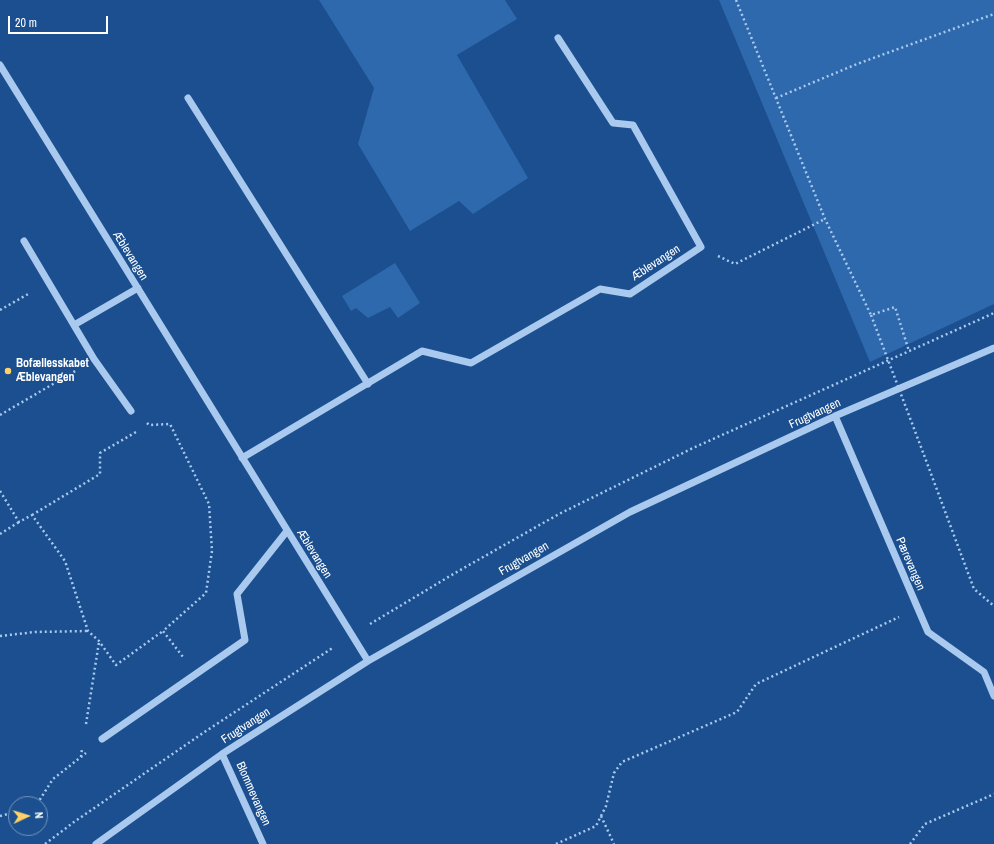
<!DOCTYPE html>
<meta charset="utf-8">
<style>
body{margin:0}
#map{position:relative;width:994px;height:844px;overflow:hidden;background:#1b4f8f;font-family:"Archivo Narrow",sans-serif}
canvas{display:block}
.north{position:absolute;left:8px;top:796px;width:40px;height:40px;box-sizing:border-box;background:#1b4f8f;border:1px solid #7695bc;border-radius:50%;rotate:86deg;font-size:11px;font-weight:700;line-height:16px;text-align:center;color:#fff}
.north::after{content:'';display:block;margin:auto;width:14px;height:18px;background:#ffd166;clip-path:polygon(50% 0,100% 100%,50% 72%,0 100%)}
.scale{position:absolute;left:8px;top:16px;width:100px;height:18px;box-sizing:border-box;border:2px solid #fff;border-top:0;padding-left:5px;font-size:12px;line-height:14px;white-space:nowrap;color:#fff;-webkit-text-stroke:3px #1b4f8f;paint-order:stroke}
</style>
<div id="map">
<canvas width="994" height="844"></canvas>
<div class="north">N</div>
<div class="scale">20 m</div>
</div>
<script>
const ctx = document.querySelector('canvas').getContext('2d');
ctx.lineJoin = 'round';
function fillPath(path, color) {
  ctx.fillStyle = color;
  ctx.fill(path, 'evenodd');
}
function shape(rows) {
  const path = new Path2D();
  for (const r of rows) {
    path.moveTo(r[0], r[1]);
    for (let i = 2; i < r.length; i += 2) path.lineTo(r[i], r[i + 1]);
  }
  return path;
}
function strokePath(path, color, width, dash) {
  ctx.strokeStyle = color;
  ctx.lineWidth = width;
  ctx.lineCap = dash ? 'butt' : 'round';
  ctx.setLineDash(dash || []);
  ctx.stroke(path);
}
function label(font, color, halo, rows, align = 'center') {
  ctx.font = font + ' "Archivo Narrow",sans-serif';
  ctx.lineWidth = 3;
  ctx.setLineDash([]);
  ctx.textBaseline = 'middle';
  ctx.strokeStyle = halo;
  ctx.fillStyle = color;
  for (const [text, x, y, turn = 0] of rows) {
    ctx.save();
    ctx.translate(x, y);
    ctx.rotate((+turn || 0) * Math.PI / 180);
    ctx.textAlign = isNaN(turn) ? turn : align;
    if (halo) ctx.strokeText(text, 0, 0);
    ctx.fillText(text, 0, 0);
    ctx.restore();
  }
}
const green = shape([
 [319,0,505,0,517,19,457,55,528,178,473,214,459,201,410,231,358,144,374,88],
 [719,0,994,0,994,304,870,362],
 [395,263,420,303,398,318,390,307,368,318,356,308,351,311,342,296]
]);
const path = shape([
 [736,0,825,219,871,315,895,307,909,351],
 [776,98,857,64,994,14],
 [718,256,735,264,825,219],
 [0,310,30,293],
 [0,415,77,370],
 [147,423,149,425,170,424,209,504,212,551,206,593,163,631,183,657],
 [924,455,974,589,994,606],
 [0,491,19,522,32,515,65,561,88,631,99,641,116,665,163,631],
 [32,515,100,474,100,453,136,432],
 [0,534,19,522],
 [370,624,455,573,559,514,693,448,994,313],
 [0,636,35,632,88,631],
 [86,724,99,642],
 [81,757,82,748],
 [37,804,53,779,86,753],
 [0,816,16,812],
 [601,816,614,844],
 [45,844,74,822,203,733,334,647],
 [556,844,596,826,606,806,614,773,622,762,737,712,756,684,899,617],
 [910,844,925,824,994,794]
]);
const minor = shape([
 [0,65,368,661],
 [188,98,368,384],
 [24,241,94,359,131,411],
 [74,325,138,288],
 [835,416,928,632,984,672,994,696],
 [242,458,422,351,471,363,600,289,630,294,701,247,633,125,613,123,558,38],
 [102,739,245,640,237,594,287,531],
 [222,754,263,844],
 [96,844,222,754,368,661,630,512,835,416,994,348]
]);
const pathBridge = shape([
 [871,315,924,455]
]);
const markers = [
 [8,371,4,"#ffd166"]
];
const streetNames = [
 ["Æblevangen",130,256,58],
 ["Æblevangen",656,263,-33],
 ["Frugtvangen",815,414,-25],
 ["Æblevangen",314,554,58],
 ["Frugtvangen",524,559,-30],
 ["Pærevangen",910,564,67],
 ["Frugtvangen",246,726,-33],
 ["Blommevangen",253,794,66]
];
const poiNames = [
 ["Bofællesskabet",16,364],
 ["Æblevangen",16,378]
];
fillPath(green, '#2e69ad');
strokePath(path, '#a9c9ee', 2.5, [2, 3]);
strokePath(minor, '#a9c9ee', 7);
strokePath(pathBridge, '#a9c9ee', 2.5, [2, 3]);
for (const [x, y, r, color] of markers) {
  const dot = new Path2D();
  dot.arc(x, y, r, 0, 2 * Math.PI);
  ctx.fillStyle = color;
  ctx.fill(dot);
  strokePath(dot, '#1b4f8f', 1.5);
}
label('12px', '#fff', '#1b4f8f', streetNames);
label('bold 12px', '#fff', '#1b4f8f', poiNames, 'left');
</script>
